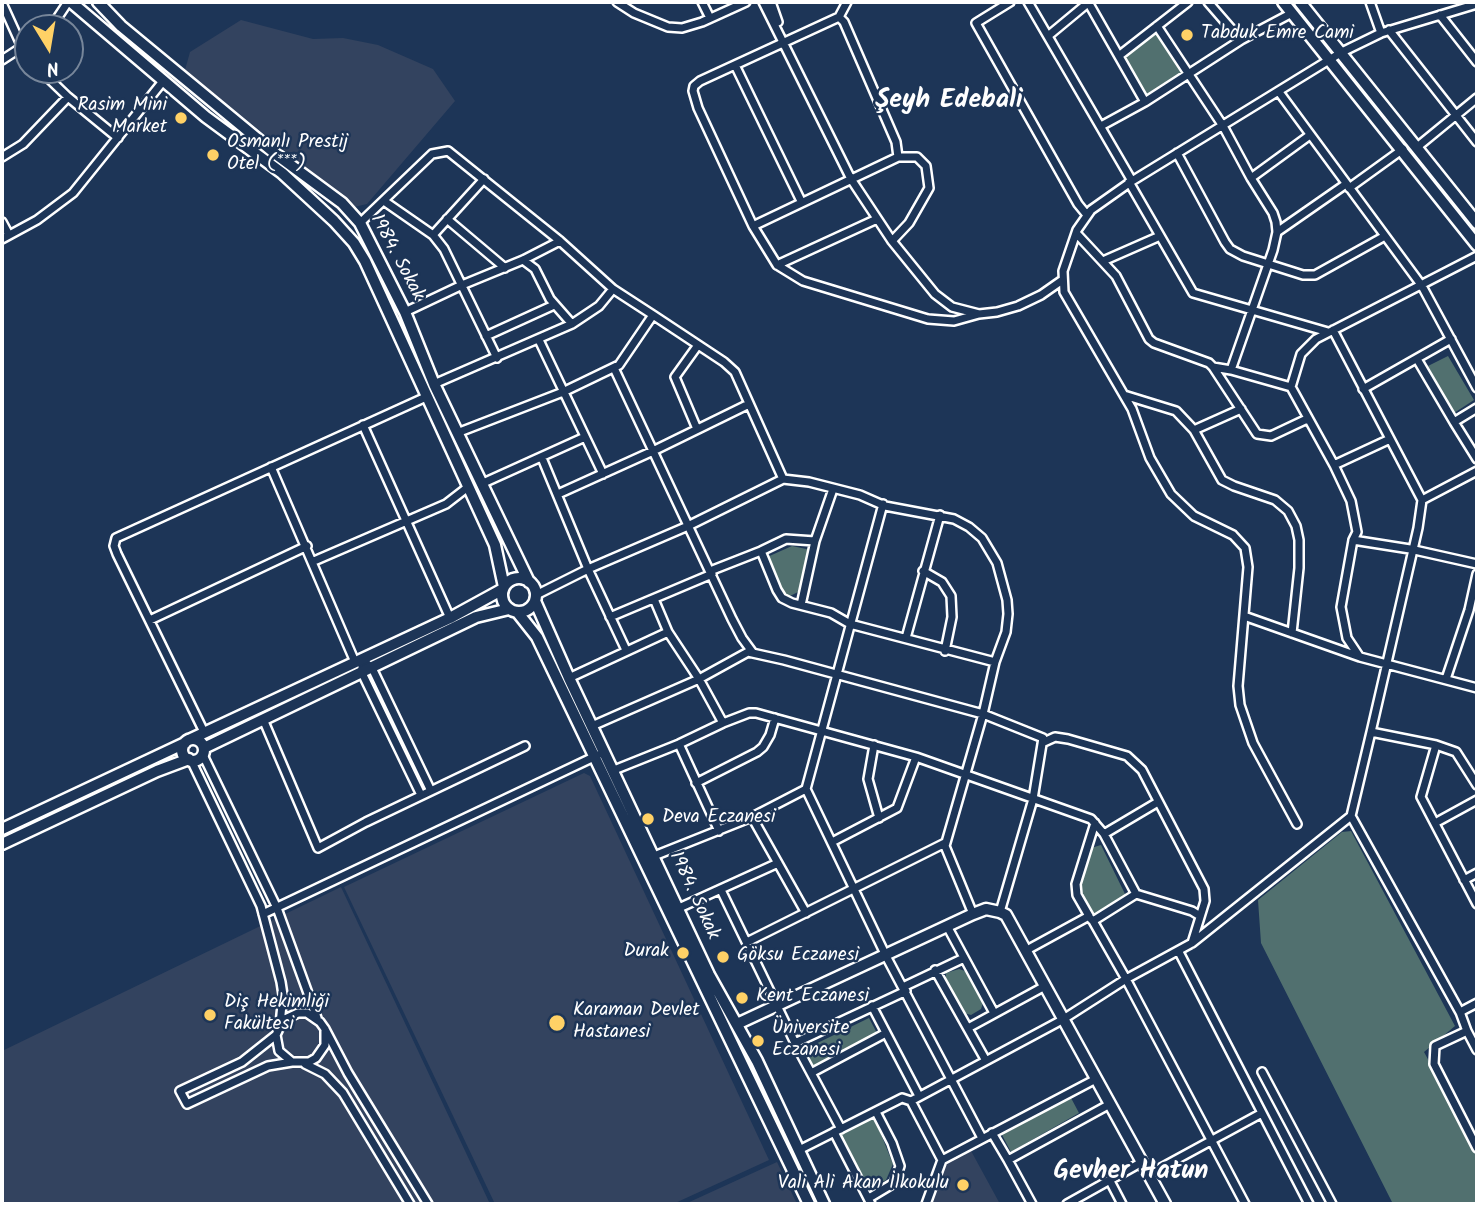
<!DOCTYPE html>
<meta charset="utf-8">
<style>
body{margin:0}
#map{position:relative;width:1479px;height:1206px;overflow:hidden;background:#1d3557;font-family:Kalam,sans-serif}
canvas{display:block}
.frame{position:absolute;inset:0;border:4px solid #fff;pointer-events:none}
.north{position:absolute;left:14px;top:14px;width:70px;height:70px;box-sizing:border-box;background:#1d3557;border:2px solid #77869a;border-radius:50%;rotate:169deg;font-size:19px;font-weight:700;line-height:28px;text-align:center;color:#fff}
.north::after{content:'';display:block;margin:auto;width:24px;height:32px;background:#ffd166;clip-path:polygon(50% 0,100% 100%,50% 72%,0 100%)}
</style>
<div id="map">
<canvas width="1479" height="1206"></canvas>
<div class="frame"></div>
<div class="north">N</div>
</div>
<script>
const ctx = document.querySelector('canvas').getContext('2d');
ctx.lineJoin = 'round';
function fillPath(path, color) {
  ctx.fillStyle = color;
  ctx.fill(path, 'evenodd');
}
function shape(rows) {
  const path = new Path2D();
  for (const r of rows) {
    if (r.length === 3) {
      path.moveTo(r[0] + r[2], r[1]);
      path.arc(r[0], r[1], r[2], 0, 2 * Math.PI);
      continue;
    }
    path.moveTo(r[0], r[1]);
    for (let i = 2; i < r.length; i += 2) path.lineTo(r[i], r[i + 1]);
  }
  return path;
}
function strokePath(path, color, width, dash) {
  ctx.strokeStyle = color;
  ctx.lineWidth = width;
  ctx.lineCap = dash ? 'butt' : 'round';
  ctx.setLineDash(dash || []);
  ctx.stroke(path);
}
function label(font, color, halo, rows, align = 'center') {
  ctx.font = font + ' Kalam,sans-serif';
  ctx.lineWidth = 5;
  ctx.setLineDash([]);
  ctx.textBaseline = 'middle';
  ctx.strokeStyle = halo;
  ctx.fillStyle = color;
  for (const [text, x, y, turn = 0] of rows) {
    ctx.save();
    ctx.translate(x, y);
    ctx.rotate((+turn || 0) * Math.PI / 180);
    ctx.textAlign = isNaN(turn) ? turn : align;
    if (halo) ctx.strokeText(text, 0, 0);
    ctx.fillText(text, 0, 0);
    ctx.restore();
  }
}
const built = shape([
 [241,20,313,39,343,38,378,45,433,69,455,101,367,204,354,207,185,70,190,52],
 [584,773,590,776,769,1160,673,1204,495,1204,344,887],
 [341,887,490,1204,2,1204,2,1051],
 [970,1149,1000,1204,931,1204,942,1165],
 [777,1162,797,1204,685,1204]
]);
const green = shape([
 [1156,34,1182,72,1146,95,1125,56],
 [1448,356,1474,400,1454,413,1428,366],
 [792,546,811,550,800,591,786,598,783,596,765,558],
 [1351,831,1455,1026,1424,1052,1477,1149,1477,1204,1393,1204,1261,943,1258,900,1342,832],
 [1101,845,1126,896,1094,916,1089,913,1078,890,1091,848],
 [959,969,965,971,983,1003,981,1009,971,1015,964,1013,946,979,946,973],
 [869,1018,878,1035,815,1070,803,1050],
 [1070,1096,1079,1113,1011,1152,1001,1133],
 [874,1117,893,1164,886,1180,869,1189,841,1134]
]);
const street = shape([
 [617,2,634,13,668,27,682,28,702,22,746,2],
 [702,2,710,18],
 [763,2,851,179,892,241,935,294,952,307,979,314,997,312,1018,306,1041,295,1061,281],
 [771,2,778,22],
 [847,2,839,17,700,81,694,86,693,91,698,108,753,226,777,265,803,281,928,319,954,321,979,314],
 [1010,2,976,23,1078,204,1087,215],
 [1028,2,1132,181],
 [1088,2,1145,102],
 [1208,2,1241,40],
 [1370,2,1381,33],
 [2,3,22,47],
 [1440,15,1477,62],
 [839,17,844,22,896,142,898,157],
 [1157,26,1223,126,1251,178,1273,213,1276,222,1277,232,1273,250,1231,370],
 [48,28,54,23,68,2],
 [1389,30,1477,142],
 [1048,36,1089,2],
 [19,49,28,58],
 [1120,55,1188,2],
 [2,60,28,43],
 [735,65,801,201],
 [40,70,68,97,118,138],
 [1279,92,1422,286,1477,388],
 [1101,126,1145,102,1241,40,1292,13],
 [1416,148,1477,98],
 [1177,153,1225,242,1230,249,1243,256,1303,275,1315,275,1385,236],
 [2,157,23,144,68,97],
 [1251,178,1310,135],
 [1129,182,1193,293,1328,332],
 [1349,188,1403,149],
 [384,201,433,235,444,249,497,358],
 [447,219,505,268],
 [2,222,9,235],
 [360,223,432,154,448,151,560,241,613,289,599,306,572,324,434,384],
 [753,226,898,157,917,157,926,166,929,188,909,223,892,241],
 [1277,232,1346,184],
 [1076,233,1116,276,1149,339,1154,343,1209,363,1213,367,1231,370,1291,387],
 [433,235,484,179],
 [2,239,37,220,73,193,164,80],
 [1477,256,1316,339,1301,354,1291,387,1334,465,1351,501,1357,532,1353,540,1410,549,1477,564],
 [523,260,535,269,550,299,572,324],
 [1103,261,1160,236],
 [777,265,877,219],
 [405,312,462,285,523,260,560,241],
 [653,315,724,362,735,372,783,479],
 [1333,330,1422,500,1418,528,1371,732,1436,745,1456,752,1477,785],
 [486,336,554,305],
 [539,340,603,474],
 [1417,359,1454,422],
 [1213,367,1257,434,1271,436,1307,419],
 [614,368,732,619,742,638,753,653],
 [1363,389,1451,339],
 [1124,395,1176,411,1194,430,1222,480,1234,486,1275,500,1288,511,1296,526,1299,540,1299,568,1292,633],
 [1477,408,1454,422,1477,459],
 [363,425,450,618],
 [697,429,675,377,698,345],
 [1194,430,1241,409],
 [457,433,563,392,619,365,653,315,613,289],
 [542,458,588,569,626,650],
 [1334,465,1390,439],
 [271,467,355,662],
 [481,484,585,437],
 [558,494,653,451,749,404],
 [1422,500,1477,471],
 [883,504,806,789,886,956,982,1138],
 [1353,540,1341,607,1347,638,1359,656],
 [761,551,777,590,782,598,792,603,831,613,850,624,995,662],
 [314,561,446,504,468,487],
 [710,571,761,551,786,539,815,541],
 [923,571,942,582,951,596,952,617,945,651],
 [536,595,588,569,688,526,783,479,809,482,860,495,885,506,954,519,969,527,982,538,997,563,1007,600,1008,614,1006,632,995,662,983,714,945,846,973,914],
 [654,599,668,632,699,679,723,723],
 [801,605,815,541,833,489],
 [1244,616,1360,657,1477,688],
 [610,617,712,574],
 [150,620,307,546],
 [906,638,940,515],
 [362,659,362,673,421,795],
 [362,659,372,668,431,791],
 [569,678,668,632],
 [1446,679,1469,610,1477,574],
 [263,719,318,848,366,822,525,746],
 [592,726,699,679,748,652,784,660,983,714,1043,738,1033,799,1000,912],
 [204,732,117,554,114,546,116,538,426,397],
 [679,744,719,831],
 [874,745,868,779,879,818],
 [1436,745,1421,797,1477,904],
 [203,755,277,908,317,1018],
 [191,760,261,906,281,982,283,995,280,1024],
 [614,770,679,744,723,723,749,713,756,713,916,757,1091,819,1104,834,1136,894],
 [696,783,757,752,763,747,770,735,775,718],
 [1351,816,1461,1014],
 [752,817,806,913],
 [1435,823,1477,800],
 [1297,824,1253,743,1240,705,1238,686,1248,567,1245,548,1233,535,1194,516,1171,494,1150,458,1132,409,1064,292,1063,271,1077,230,1091,210,1132,181,1342,52,1381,33,1477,4],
 [1104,834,1158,802],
 [832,842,897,808,916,757],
 [654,856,752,817,806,789],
 [1464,880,1477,873],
 [721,890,795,1043,841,1129],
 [679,908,778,863],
 [263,914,598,755],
 [1091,919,1093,921,1136,894,1192,911,1200,916],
 [1093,921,1126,979,1245,1204],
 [947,926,994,1013],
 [747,942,945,843],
 [1192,943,1351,816,1371,732],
 [1025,951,1089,916,1077,895,1076,884,1095,823],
 [1179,952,1309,1204],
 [935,970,985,1059],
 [903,987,964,958],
 [872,1006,919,1096],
 [968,1028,1045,986],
 [325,1029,325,1045,316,1058,309,1062,292,1062,279,1051,276,1035,283,1020,298,1013,307,1013,320,1022,325,1029,348,1073,428,1204],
 [1467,1031,1460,1012,1477,1003],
 [276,1035,242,1062,180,1091,187,1104,268,1066,292,1062],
 [795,1043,906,991],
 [1477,1050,1467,1031,1435,1046,1434,1064,1477,1148],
 [305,1064,325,1074,343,1093,410,1204],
 [1262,1072,1332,1204],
 [811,1073,886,1033],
 [911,1101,942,1160],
 [834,1132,871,1204],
 [992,1133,1008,1160],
 [799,1150,902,1098,911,1101,1062,1020,1126,979,1192,943,1205,901,1204,889,1142,770,1127,756,1068,739,1055,737,1044,742],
 [1148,1175,1262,1113],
 [1110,1181,1122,1204],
 [869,1198,894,1183,900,1166,892,1143,876,1112],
 [926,1204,942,1160,1096,1079],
 [1032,1204,1008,1160,1110,1104],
 [1067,1204,1142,1162]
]);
const secondary = shape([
 [71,2,206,117,282,173,334,221,354,243,365,261,495,545,504,587],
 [98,2,121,26,277,155,342,203,360,223,405,312,434,384,529,582],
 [1283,2,1477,245],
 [1300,2,1477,223],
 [519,595,17],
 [535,601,569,678,709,975,757,1061,824,1204],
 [518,613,537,637,809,1204],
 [191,739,450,618,503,589],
 [193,750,11],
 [204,748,476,617,509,609],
 [2,829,185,743],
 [2,844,157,771,189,759],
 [737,1024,973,914,986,909,1000,912,1006,915,1165,1204]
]);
const markers = [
 [1187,35,7,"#ffd166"],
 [181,118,7,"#ffd166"],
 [213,155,7,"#ffd166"],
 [648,819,7,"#ffd166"],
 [683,953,7,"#ffd166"],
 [723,957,7,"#ffd166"],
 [742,998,7,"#ffd166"],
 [210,1015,7,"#ffd166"],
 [557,1023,9,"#ffd166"],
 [758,1041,7,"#ffd166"],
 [963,1185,7,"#ffd166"]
];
const poiNames = [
 ["Tabduk Emre Cami",1201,35],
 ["Rasim Mini",167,107,"right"],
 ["Market",167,129,"right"],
 ["Osmanlı Prestij",227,144],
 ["Otel (***)",227,166],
 ["Deva Eczanesi",662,819],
 ["Durak",669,953,"right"],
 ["Göksu Eczanesi",737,957],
 ["Kent Eczanesi",756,998],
 ["Diş Hekimliği",224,1004],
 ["Fakültesi",224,1026],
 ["Karaman Devlet",573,1012],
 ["Hastanesi",573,1034],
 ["Üniversite",772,1030],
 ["Eczanesi",772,1052],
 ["Vali Ali Akan İlkokulu",949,1185,"right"]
];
const streetNames = [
 ["1984. Sokak",396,258,62],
 ["1984. Sokak",693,896,65]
];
const districtNames = [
 ["Şeyh Edebali",949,103],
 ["Gevher Hatun",1131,1174]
];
fillPath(built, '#33435f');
fillPath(green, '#51706f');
strokePath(street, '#fff', 12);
strokePath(secondary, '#fff', 15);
strokePath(street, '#1d3557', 7);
strokePath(secondary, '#1d3557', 10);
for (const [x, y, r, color] of markers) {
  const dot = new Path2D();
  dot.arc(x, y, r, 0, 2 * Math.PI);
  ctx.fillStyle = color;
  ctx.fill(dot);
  strokePath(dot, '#1d3557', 2.5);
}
label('19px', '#fff', '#1d3557', poiNames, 'left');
label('19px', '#fff', '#1d3557', streetNames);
label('bold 26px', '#fff', '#1d3557', districtNames);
</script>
